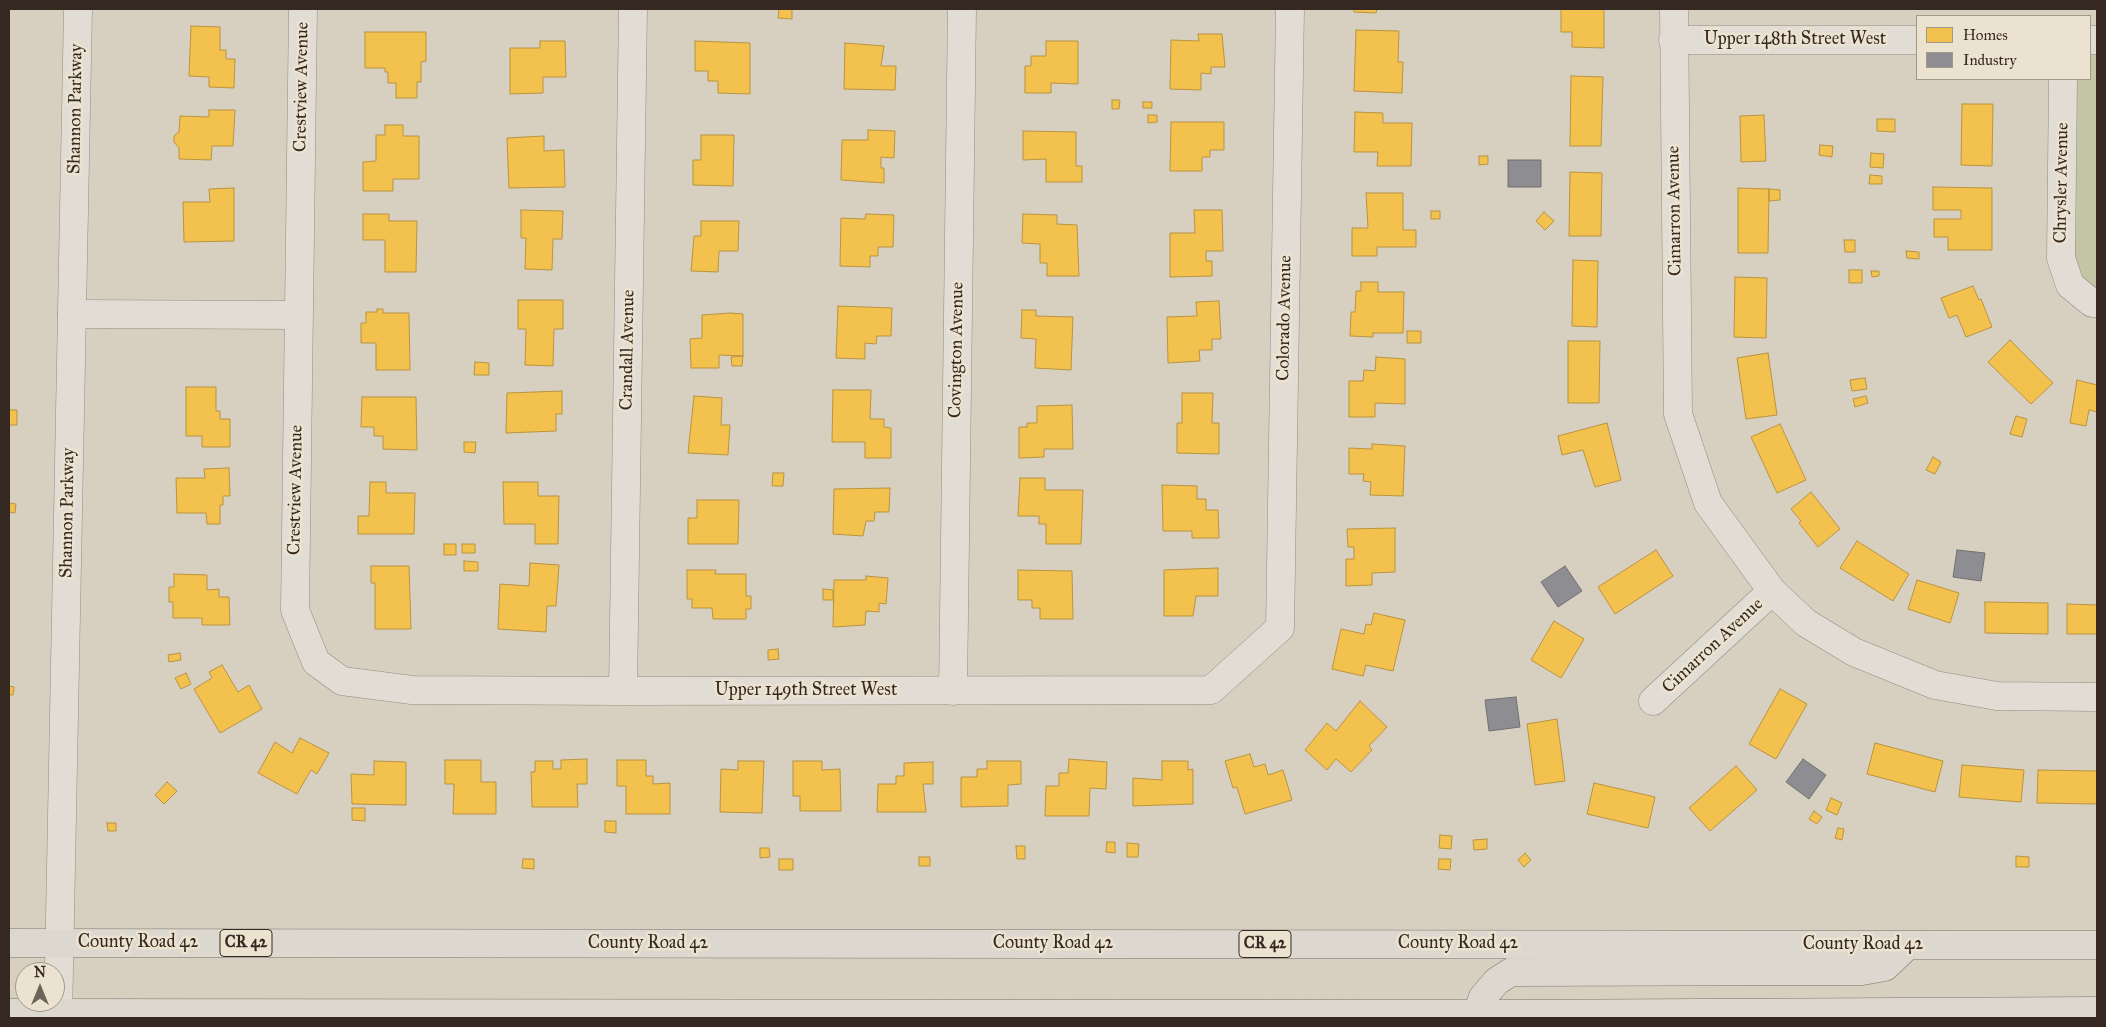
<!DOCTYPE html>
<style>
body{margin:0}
#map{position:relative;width:2106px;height:1027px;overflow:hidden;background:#d7d0c1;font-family:"IM FELL Great Primer",serif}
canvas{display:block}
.frame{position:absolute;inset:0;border:10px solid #342821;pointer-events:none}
.legend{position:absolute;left:1916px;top:15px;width:175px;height:65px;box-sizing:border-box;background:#ece2d0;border:1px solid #a2988a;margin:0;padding:6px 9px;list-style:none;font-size:15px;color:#342821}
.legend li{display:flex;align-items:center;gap:10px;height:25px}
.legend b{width:25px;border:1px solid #a2988a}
.north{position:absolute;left:15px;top:962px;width:50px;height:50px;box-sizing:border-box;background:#ece2d0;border:1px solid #a2988a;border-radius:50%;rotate:0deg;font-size:14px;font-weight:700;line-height:20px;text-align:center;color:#342821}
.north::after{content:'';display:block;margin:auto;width:18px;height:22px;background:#6d6359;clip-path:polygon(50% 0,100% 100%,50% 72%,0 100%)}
</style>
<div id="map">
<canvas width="2106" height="1027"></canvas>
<div class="frame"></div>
<ul class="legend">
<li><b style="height:14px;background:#f2c14e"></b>Homes</li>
<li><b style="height:14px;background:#8d8d92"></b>Industry</li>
</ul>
<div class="north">N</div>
</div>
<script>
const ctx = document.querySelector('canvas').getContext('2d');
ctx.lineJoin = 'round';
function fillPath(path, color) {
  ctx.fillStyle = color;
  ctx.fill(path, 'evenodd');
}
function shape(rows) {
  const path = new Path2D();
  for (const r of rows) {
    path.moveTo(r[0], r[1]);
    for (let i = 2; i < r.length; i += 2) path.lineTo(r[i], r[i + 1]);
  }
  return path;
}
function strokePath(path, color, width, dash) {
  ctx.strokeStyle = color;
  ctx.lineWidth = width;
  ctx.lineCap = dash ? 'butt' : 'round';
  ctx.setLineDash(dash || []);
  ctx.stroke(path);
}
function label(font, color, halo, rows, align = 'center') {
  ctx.font = font + ' "IM FELL Great Primer",serif';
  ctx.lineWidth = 5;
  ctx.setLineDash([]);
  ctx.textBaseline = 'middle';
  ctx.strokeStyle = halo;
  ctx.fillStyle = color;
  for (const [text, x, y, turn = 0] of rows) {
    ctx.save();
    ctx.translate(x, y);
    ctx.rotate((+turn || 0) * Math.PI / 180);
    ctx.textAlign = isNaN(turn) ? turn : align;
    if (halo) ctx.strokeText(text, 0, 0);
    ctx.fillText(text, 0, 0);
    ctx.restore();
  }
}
const green = shape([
 [2090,42,2097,42,2097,308,2069,289,2059,79,2090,79]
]);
const homes = shape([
 [779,9,792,9,792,19,778,18,779,9],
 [1354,9,1377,9,1376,13,1354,12,1354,9],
 [1561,9,1604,9,1604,48,1572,47,1572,32,1561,32,1561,9],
 [191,26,220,27,220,50,226,50,226,59,235,59,234,88,209,87,209,77,189,76,191,26],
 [1356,30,1399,31,1398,62,1403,62,1402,93,1354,91,1356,30],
 [365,32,426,32,426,61,421,62,421,82,417,82,417,98,396,98,396,83,388,83,388,72,385,72,385,68,365,68,365,32],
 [1198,34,1222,34,1225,67,1211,67,1211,74,1201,73,1201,90,1170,89,1171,40,1199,41,1198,34],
 [540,41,565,41,566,77,543,77,543,93,510,94,510,48,540,48,540,41],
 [695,41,750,43,750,94,718,93,718,81,708,81,708,71,695,71,695,41],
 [1046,41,1078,41,1078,84,1051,83,1051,93,1025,93,1025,66,1031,66,1031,56,1046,56,1046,41],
 [845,43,884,46,881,66,896,66,895,90,844,89,845,43],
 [1571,76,1603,77,1601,146,1570,146,1571,76],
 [1112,100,1120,100,1119,109,1112,109,1112,100],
 [1143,102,1152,102,1152,108,1143,108,1143,102],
 [1962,104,1993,104,1992,166,1961,165,1962,104],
 [209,110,235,110,233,146,212,146,211,160,179,159,179,148,174,142,174,136,179,132,180,116,209,117,209,110],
 [1355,112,1383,113,1383,123,1412,123,1411,166,1377,166,1378,152,1354,152,1355,112],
 [1148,115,1157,115,1157,122,1148,123,1148,115],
 [1764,115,1766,161,1741,162,1740,116,1764,115],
 [1877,119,1895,119,1895,132,1877,131,1877,119],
 [1171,122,1224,122,1224,150,1210,150,1210,157,1202,157,1202,171,1170,171,1171,122],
 [385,125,403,125,403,136,419,136,419,179,393,179,393,191,363,191,363,162,376,161,376,135,385,135,385,125],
 [868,130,895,131,894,158,881,157,881,168,884,168,884,183,841,180,842,140,868,140,868,130],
 [1023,131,1076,132,1076,166,1082,166,1082,182,1046,182,1046,159,1023,160,1023,131],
 [701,135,734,135,733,186,693,185,693,160,701,160,701,135],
 [544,136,544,151,564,150,565,187,509,188,507,138,544,136],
 [1820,145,1833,146,1832,157,1819,155,1820,145],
 [1871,153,1884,154,1883,168,1870,167,1871,153],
 [1479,156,1488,156,1488,164,1479,165,1479,156],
 [1570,172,1602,173,1601,236,1569,236,1570,172],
 [1870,175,1882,176,1882,184,1869,184,1870,175],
 [1933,187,1992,188,1992,250,1948,250,1948,237,1934,237,1934,219,1961,219,1961,210,1933,210,1933,187],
 [234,188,234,241,184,242,183,202,210,202,209,189,234,188],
 [1738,188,1769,189,1768,253,1738,253,1738,188],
 [1769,189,1780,190,1780,200,1769,201,1769,189],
 [1366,193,1403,193,1403,230,1416,230,1416,247,1377,247,1377,256,1352,256,1352,228,1368,228,1366,193],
 [521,210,563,211,562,239,553,239,552,270,525,269,526,238,521,238,521,210],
 [1194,210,1222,210,1223,251,1206,251,1206,261,1212,261,1212,276,1170,277,1170,233,1195,233,1194,210],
 [1431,211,1440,211,1440,219,1431,219,1431,211],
 [1544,212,1554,221,1545,230,1536,221,1544,212],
 [363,214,389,214,389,221,417,221,416,272,385,272,385,240,363,240,363,214],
 [866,214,894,215,893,247,878,247,878,256,870,256,870,267,840,266,841,218,865,219,866,214],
 [1023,214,1057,215,1057,224,1077,225,1079,276,1047,276,1047,263,1040,263,1040,244,1022,243,1023,214],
 [701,221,739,221,738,251,719,251,718,272,691,271,694,236,701,236,701,221],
 [1844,240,1855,240,1855,252,1845,252,1844,240],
 [1906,251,1919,252,1919,259,1907,258,1906,251],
 [1573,260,1598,261,1597,327,1572,326,1573,260],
 [1849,270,1862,270,1862,283,1849,283,1849,270],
 [1871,271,1879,271,1879,276,1872,277,1871,271],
 [1735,277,1767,278,1766,338,1734,337,1735,277],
 [1361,282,1378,282,1378,292,1404,292,1403,333,1373,333,1373,337,1350,336,1351,312,1355,312,1356,291,1361,291,1361,282],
 [1973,286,1979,300,1981,299,1992,327,1966,337,1957,315,1949,318,1941,298,1973,286],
 [518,300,563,300,563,329,554,329,553,366,525,365,526,329,518,329,518,300],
 [1219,301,1221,339,1212,339,1212,350,1199,350,1200,361,1168,363,1167,317,1197,316,1196,302,1219,301],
 [838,306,892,308,891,336,877,336,876,344,865,343,865,359,836,358,838,306],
 [377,309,383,309,383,313,409,313,410,370,376,370,376,343,361,343,361,323,366,323,366,312,377,312,377,309],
 [1022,310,1036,310,1036,316,1073,317,1071,370,1035,368,1036,339,1021,338,1022,310],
 [731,313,743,314,743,356,719,355,719,368,691,368,690,339,702,338,702,315,731,313],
 [1407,331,1421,331,1421,343,1407,343,1407,331],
 [2010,340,2053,383,2031,404,1988,362,2010,340],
 [1568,341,1600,341,1599,403,1568,403,1568,341],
 [1768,353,1777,415,1746,419,1737,358,1768,353],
 [743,356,742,366,732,366,731,357,743,356],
 [1376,357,1405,359,1405,404,1375,403,1375,417,1349,417,1349,381,1363,381,1364,370,1375,371,1376,357],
 [475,362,489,363,489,375,474,375,475,362],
 [1865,378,1867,389,1852,391,1850,380,1865,378],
 [2077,380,2097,385,2097,412,2089,410,2086,426,2070,423,2077,380],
 [186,387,216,387,216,411,220,411,220,419,230,419,230,447,202,447,202,436,186,436,186,387],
 [833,390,871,390,870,419,884,419,884,427,891,428,891,458,865,458,865,442,832,442,833,390],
 [562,391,562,414,556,414,556,431,506,433,507,393,562,391],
 [1182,393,1213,393,1212,423,1219,423,1219,454,1177,453,1177,423,1182,423,1182,393],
 [694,396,722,398,721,425,730,425,728,455,688,453,694,396],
 [1866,396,1868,403,1855,407,1853,399,1866,396],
 [362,397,416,397,417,450,383,449,383,436,374,436,374,427,361,427,362,397],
 [1072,405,1073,449,1044,449,1044,457,1019,458,1019,427,1027,427,1027,423,1037,423,1037,406,1072,405],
 [9,410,17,410,17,425,9,425,9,410],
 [2016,416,2027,419,2022,437,2010,434,2016,416],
 [1607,423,1621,480,1595,487,1583,450,1562,455,1558,436,1607,423],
 [1780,424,1806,480,1777,493,1751,437,1780,424],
 [464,442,476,442,475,453,464,452,464,442],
 [1372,444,1405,446,1403,496,1370,495,1371,482,1363,481,1364,474,1349,474,1349,448,1372,449,1372,444],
 [1933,457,1941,462,1935,474,1926,470,1933,457],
 [229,468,230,496,223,496,223,505,220,505,220,524,207,524,206,513,177,513,176,478,205,478,204,469,229,468],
 [773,473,784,473,783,486,772,486,773,473],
 [1020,478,1045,478,1045,490,1083,490,1081,544,1046,544,1046,524,1039,524,1039,516,1018,516,1020,478],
 [370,482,386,482,386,493,415,493,414,534,358,534,358,516,369,516,370,482],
 [503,482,538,482,538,496,559,496,558,544,535,544,535,524,504,524,503,482],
 [1162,485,1197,486,1197,499,1206,499,1206,510,1218,510,1219,538,1192,538,1192,531,1163,531,1162,485],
 [890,488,889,512,875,512,874,521,866,521,863,536,833,534,834,489,890,488],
 [1811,492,1840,529,1818,547,1799,523,1801,521,1791,509,1811,492],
 [697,500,739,500,738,544,688,544,688,518,697,518,697,500],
 [9,503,16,504,15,513,9,512,9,503],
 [1395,528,1395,572,1372,573,1372,585,1346,586,1346,559,1354,559,1354,547,1348,547,1347,529,1395,528],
 [1857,541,1909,574,1893,601,1840,568,1857,541],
 [444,544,456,544,456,555,444,555,444,544],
 [462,544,475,544,475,553,462,553,462,544],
 [1656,550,1673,576,1615,614,1598,587,1656,550],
 [464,561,478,562,478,571,464,571,464,561],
 [530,563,559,565,556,606,547,606,546,632,498,629,500,584,529,586,530,563],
 [371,566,409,566,411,629,375,629,375,583,371,583,371,566],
 [1218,568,1218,596,1196,596,1193,616,1164,616,1164,570,1218,568],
 [687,570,716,570,715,574,746,574,746,596,751,596,751,609,746,609,746,619,713,619,712,608,692,608,692,599,687,599,687,570],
 [1018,570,1072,571,1073,619,1040,619,1040,608,1032,608,1032,600,1018,600,1018,570],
 [174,574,207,575,207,590,219,589,219,597,229,597,230,625,202,625,202,618,173,618,173,602,169,602,169,587,174,587,174,574],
 [866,576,888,578,886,604,879,603,879,612,866,611,865,625,833,627,834,580,866,580,866,576],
 [1917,580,1959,593,1950,623,1908,609,1917,580],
 [823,589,833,590,833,600,823,600,823,589],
 [1985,602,2048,603,2048,634,1985,633,1985,602],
 [2067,604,2097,605,2097,634,2067,634,2067,604],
 [1374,613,1405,620,1393,671,1366,665,1363,676,1332,669,1341,629,1364,634,1366,624,1371,625,1374,613],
 [1554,621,1584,639,1561,678,1531,660,1554,621],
 [778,649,779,659,768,660,768,650,778,649],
 [180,653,181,660,169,662,168,655,180,653],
 [222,665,238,692,249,685,262,709,220,733,194,689,212,678,209,672,222,665],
 [186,673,191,684,181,689,175,678,186,673],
 [9,686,14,687,13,695,9,695,9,686],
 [1780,689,1807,704,1776,759,1749,744,1780,689],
 [1360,701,1387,727,1369,746,1372,750,1351,772,1336,759,1327,770,1305,750,1327,723,1336,731,1360,701],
 [1557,719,1565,781,1535,785,1527,724,1557,719],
 [300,738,329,753,317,774,311,770,297,794,258,773,275,742,292,753,300,738],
 [1875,743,1943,761,1935,792,1867,774,1875,743],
 [1250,754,1254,767,1265,764,1268,775,1283,770,1292,800,1245,814,1237,787,1233,788,1225,761,1250,754],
 [587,759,587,784,577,784,578,807,532,807,531,772,535,772,535,761,553,761,553,769,561,769,561,760,587,759],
 [1069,759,1107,762,1106,789,1090,788,1089,816,1045,816,1046,786,1059,786,1059,773,1068,773,1069,759],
 [445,760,481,760,481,782,496,782,496,814,453,814,454,784,445,784,445,760],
 [617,760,646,760,646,776,653,776,653,784,670,783,670,814,626,814,626,786,617,786,617,760],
 [374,761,406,762,406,805,352,804,351,774,374,775,374,761],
 [738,761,764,761,762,813,720,812,721,769,738,770,738,761],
 [793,761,822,761,822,770,840,769,841,811,800,811,800,796,793,796,793,761],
 [987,761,1021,761,1021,784,1008,785,1008,806,961,807,961,777,977,777,977,769,987,769,987,761],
 [1162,761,1188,761,1188,770,1193,769,1193,804,1133,806,1133,778,1162,780,1162,761],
 [933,762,933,784,923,784,926,812,877,812,878,784,896,784,896,776,904,776,904,763,933,762],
 [1962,765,2024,770,2021,802,1959,797,1962,765],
 [1736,766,1757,790,1710,831,1689,808,1736,766],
 [2038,770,2097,771,2097,804,2037,803,2038,770],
 [167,782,177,791,164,804,155,795,167,782],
 [1594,783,1655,797,1648,828,1587,814,1594,783],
 [1831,798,1842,803,1837,815,1826,810,1831,798],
 [352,808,365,808,365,821,352,820,352,808],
 [1814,811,1822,817,1817,824,1809,819,1814,811],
 [605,821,616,821,616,833,605,832,605,821],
 [107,823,116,823,116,831,108,831,107,823],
 [1838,828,1844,829,1842,840,1835,838,1838,828],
 [1440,835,1452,836,1451,849,1439,848,1440,835],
 [1487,839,1487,849,1474,850,1473,840,1487,839],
 [1107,842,1115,842,1115,853,1106,852,1107,842],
 [1127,843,1139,844,1138,857,1127,857,1127,843],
 [1016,846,1025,846,1025,859,1017,859,1016,846],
 [760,848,769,848,770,857,760,858,760,848],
 [1525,853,1531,860,1524,867,1518,860,1525,853],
 [2016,856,2029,857,2029,867,2016,867,2016,856],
 [919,857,930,857,930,866,919,866,919,857],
 [523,859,534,859,534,869,522,868,523,859],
 [779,859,793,859,793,870,779,870,779,859],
 [1439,859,1451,859,1450,870,1438,869,1439,859]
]);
const industry = shape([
 [1508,160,1541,160,1541,187,1508,187,1508,160],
 [1957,550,1985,553,1981,581,1953,577,1957,550],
 [1565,566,1582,591,1558,607,1541,582,1565,566],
 [1516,697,1520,727,1489,731,1485,700,1516,697],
 [1803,759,1826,775,1809,799,1786,782,1803,759]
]);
const minor = shape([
 [303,9,295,610,316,662,342,681,412,690,623,691,1211,690,1280,628,1290,9],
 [1674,9,1678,414,1708,503,1772,591,1806,623,1854,652,1935,685,1997,696,2097,697],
 [1673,40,1917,40],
 [2090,40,2097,40],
 [2063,79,2061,258,2070,285,2092,303,2097,303],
 [72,314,299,315],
 [623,691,633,9],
 [953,691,962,9],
 [1653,701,1772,591]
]);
const tertiary = shape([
 [58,1018,78,9]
]);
const trunk = shape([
 [9,943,2097,945],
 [9,1013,1501,1014,2097,1011],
 [1477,1014,1483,997,1497,981,1511,972,1862,971,1885,967,1908,945]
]);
const shields = [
 [246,943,52],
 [1265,944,52]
];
const shieldNames = [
 ["CR 42",246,943],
 ["CR 42",1265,944]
];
const streetNames = [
 ["Upper 148th Street West",1795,40],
 ["Crestview Avenue",302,87,-89],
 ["Shannon Parkway",76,109,-89],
 ["Chrysler Avenue",2062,183,-89],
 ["Cimarron Avenue",1675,211,-91],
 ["Colorado Avenue",1285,318,-89],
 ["Crandall Avenue",628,350,-89],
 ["Covington Avenue",957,350,-89],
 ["Crestview Avenue",296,490,-89],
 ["Shannon Parkway",68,513,-89],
 ["Cimarron Avenue",1713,646,-43],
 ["Upper 149th Street West",806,691],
 ["County Road 42",138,943],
 ["County Road 42",648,944],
 ["County Road 42",1053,944],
 ["County Road 42",1458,944],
 ["County Road 42",1863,945]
];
fillPath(green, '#c3c5a6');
fillPath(homes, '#f2c14e');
strokePath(homes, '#b99340', 1);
fillPath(industry, '#8d8d92');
strokePath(industry, '#726f70', 1);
strokePath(minor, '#918b82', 29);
strokePath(tertiary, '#918b82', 29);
strokePath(trunk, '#7a756c', 29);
strokePath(minor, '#e1ddd5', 28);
strokePath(tertiary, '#e1ddd5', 28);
strokePath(trunk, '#dcd8cf', 28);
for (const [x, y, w] of shields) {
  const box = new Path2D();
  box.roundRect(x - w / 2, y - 13.5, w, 27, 4);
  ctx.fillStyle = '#ece2d0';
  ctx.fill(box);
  strokePath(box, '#342821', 1);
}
label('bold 16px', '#342821', null, shieldNames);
label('18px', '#342821', '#ece2d0', streetNames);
</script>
